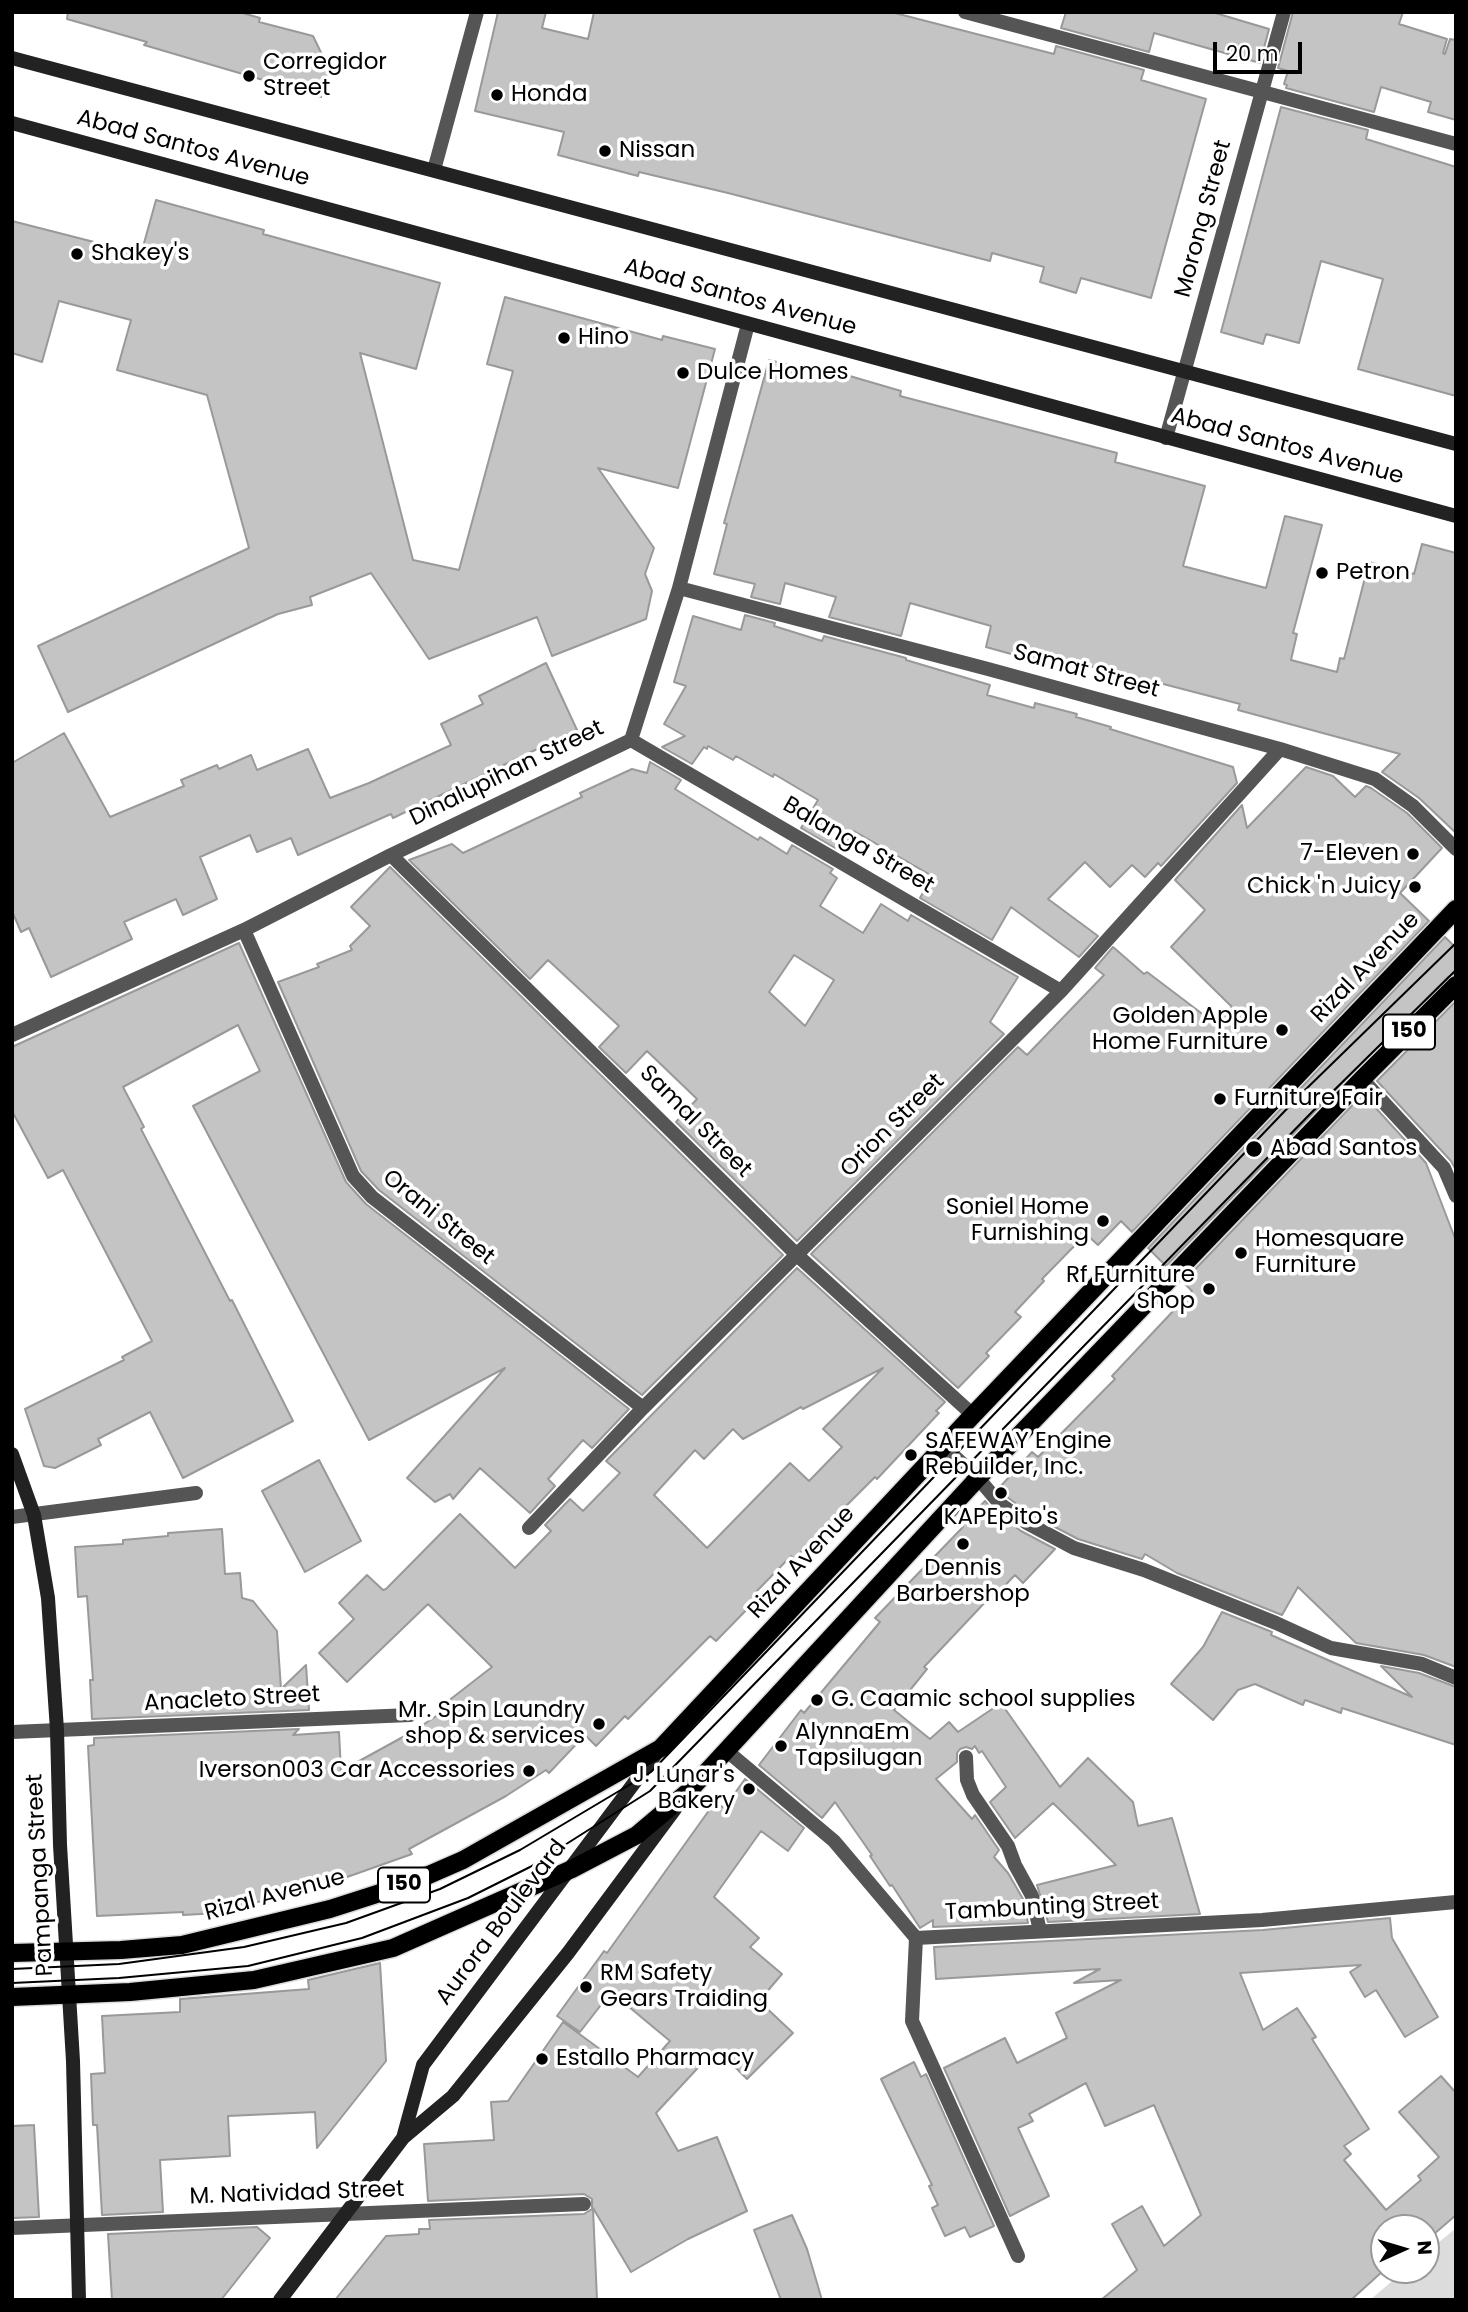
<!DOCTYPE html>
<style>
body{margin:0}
#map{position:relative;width:1468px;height:2312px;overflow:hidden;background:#fff;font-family:Poppins,sans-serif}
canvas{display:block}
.frame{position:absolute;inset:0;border:14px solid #000;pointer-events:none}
.north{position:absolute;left:1370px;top:2214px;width:70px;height:70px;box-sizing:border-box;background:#fff;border:2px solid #999;border-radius:50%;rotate:86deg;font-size:19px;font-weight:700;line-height:28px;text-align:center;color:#000}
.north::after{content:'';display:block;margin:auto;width:24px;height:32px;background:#000;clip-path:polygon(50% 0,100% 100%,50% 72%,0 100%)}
.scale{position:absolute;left:1213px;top:42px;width:89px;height:32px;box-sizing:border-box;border:4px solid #000;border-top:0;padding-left:9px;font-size:21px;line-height:24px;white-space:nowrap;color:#000;-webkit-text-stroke:5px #fff;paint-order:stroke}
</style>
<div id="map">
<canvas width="1468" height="2312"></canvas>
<div class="frame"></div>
<div class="north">N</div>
<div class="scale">20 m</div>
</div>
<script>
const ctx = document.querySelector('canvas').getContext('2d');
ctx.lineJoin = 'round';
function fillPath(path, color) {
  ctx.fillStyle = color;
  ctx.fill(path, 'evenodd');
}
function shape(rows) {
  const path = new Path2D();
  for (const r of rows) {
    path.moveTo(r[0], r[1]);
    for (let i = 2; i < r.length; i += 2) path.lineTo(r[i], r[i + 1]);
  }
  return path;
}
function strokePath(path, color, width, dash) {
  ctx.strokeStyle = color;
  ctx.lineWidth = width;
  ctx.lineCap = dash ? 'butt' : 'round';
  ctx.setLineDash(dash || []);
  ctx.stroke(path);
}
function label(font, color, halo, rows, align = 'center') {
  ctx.font = font + ' Poppins,sans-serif';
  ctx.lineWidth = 7;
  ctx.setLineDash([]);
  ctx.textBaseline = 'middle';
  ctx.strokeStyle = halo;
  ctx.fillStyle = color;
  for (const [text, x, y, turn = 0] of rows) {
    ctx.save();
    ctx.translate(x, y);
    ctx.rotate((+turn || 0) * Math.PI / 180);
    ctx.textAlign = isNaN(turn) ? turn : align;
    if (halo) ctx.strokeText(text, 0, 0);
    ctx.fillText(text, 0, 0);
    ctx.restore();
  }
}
const green = shape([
 [1456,2228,1456,2300,1370,2300,1405,2270,1426,2270,1426,2253]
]);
const building = shape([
 [68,12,239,12,260,18,259,22,313,36,329,69,321,97,144,45,147,42,67,19,68,12],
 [498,12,546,12,542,28,588,39,594,12,891,12,1054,54,1056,46,1144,70,1141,80,1206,99,1151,298,1081,278,1076,293,1040,282,1044,267,992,253,990,261,728,193,639,172,638,176,558,155,564,132,475,111,498,12],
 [1066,12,1212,12,1269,29,1260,63,1154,33,1149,52,1061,28,1066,12],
 [1293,12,1403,12,1399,24,1447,39,1443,53,1445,54,1450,39,1456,40,1456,120,1428,112,1431,102,1381,87,1374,112,1286,88,1287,85,1284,84,1288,71,1278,68,1293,12],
 [1281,107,1368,130,1366,139,1456,167,1456,396,1358,369,1383,279,1321,261,1299,343,1266,334,1263,344,1221,332,1281,107],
 [156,200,264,230,263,234,440,283,416,369,360,353,413,560,459,570,513,371,487,364,505,297,662,340,663,336,715,349,678,488,598,468,654,548,645,574,652,591,646,619,552,656,537,617,429,659,371,573,310,597,312,605,278,614,68,712,38,646,249,548,207,395,117,370,131,320,59,301,42,362,12,353,12,221,141,254,156,200],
 [769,360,817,372,819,367,901,391,900,396,1117,453,1115,462,1205,486,1183,566,1266,588,1285,516,1322,525,1293,633,1297,634,1291,660,1337,672,1340,658,1344,659,1369,562,1414,574,1422,544,1456,553,1456,833,1419,798,1382,772,1400,754,1238,710,1240,704,1148,680,1147,682,1061,658,1058,667,986,647,991,626,910,603,901,636,829,617,836,597,785,583,780,604,751,597,755,584,714,574,727,524,724,523,769,360],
 [745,615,775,623,774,626,822,641,824,636,906,658,906,660,990,685,987,695,1034,708,1035,703,1077,714,1076,717,1111,727,1110,729,1233,767,1237,783,1161,866,1158,863,1145,877,1132,865,1110,887,1085,862,1048,899,1098,936,1079,957,1011,907,992,940,920,898,932,876,854,831,842,852,801,828,818,800,774,774,773,777,736,756,733,760,708,746,707,749,704,747,692,764,662,747,685,736,664,724,686,686,674,682,693,616,741,630,745,615],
 [546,663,577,730,393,818,391,814,298,855,291,838,257,852,250,835,200,857,217,899,183,915,176,899,124,922,132,939,51,977,29,928,21,932,12,911,12,763,64,733,110,817,184,786,181,780,217,765,219,769,251,755,257,770,308,749,330,798,369,783,451,745,441,724,483,704,479,696,546,663],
 [650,762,681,780,675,789,758,840,760,837,787,854,792,845,833,869,830,873,837,878,820,906,863,933,881,904,908,921,911,915,1018,977,990,1022,1004,1034,797,1241,676,1122,697,1099,647,1051,626,1073,599,1047,619,1026,548,960,530,979,409,860,452,844,463,853,582,797,580,793,632,769,647,773,650,762],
 [794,955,834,980,805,1026,769,992,794,955],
 [1306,767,1333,776,1355,797,1366,786,1371,788,1407,813,1442,848,1400,893,1429,921,1132,1232,1121,1221,1098,1245,1086,1234,1042,1279,1044,1281,1015,1312,1021,1317,986,1353,989,1356,958,1388,811,1254,1018,1047,1027,1055,1104,975,1095,968,1113,947,1144,974,1147,972,1217,1025,1232,1007,1171,947,1205,910,1175,880,1242,805,1247,828,1306,767],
 [390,867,783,1255,642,1395,379,1190,361,1171,278,982,319,967,317,964,352,950,350,946,370,926,351,907,390,867],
 [1445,937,1456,948,1456,974,1448,977,1354,1071,1166,1266,1148,1248,1445,937],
 [239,943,346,1182,366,1204,629,1409,592,1448,583,1440,548,1479,555,1486,530,1513,480,1468,453,1499,450,1494,435,1502,407,1478,505,1368,369,1440,193,1106,260,1071,238,1025,123,1087,144,1127,141,1129,230,1301,232,1300,293,1421,183,1478,150,1412,98,1439,101,1445,55,1468,44,1466,25,1409,124,1360,122,1357,152,1341,63,1170,48,1178,12,1111,12,1047,239,943],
 [1456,1001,1456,1170,1451,1161,1377,1081,1456,1001],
 [1363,1094,1426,1163,1456,1241,1456,1667,1424,1655,1356,1643,1298,1587,1282,1615,1177,1573,1145,1554,1142,1559,1078,1539,1032,1515,1007,1497,999,1488,1032,1452,1038,1457,1115,1379,1112,1376,1192,1291,1183,1282,1363,1094],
 [797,1268,945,1402,936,1411,939,1413,877,1479,875,1477,844,1508,794,1559,791,1556,753,1595,757,1599,716,1641,710,1636,628,1719,625,1716,596,1746,585,1735,549,1773,546,1770,506,1796,409,1849,412,1854,347,1877,219,1913,183,1915,183,1912,97,1916,88,1746,94,1745,94,1738,299,1729,293,1735,339,1732,341,1771,412,1732,447,1709,443,1705,492,1667,428,1604,347,1682,319,1653,354,1619,339,1603,367,1575,383,1590,386,1589,460,1514,515,1568,551,1531,545,1525,570,1499,583,1511,620,1473,606,1461,797,1268],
 [883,1368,823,1429,842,1447,809,1481,790,1463,707,1548,654,1495,695,1450,704,1459,733,1429,743,1439,801,1407,803,1409,883,1368],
 [319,1460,361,1541,305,1572,262,1491,319,1460],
 [985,1501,994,1512,1021,1531,1055,1549,1023,1583,1015,1575,992,1599,990,1597,924,1667,927,1669,894,1710,930,1739,949,1722,958,1732,1001,1703,1060,1787,1088,1758,1133,1802,1138,1826,1172,1818,1200,1914,1048,1922,1037,1885,1116,1865,1053,1803,1015,1838,990,1802,1006,1787,982,1751,979,1753,975,1746,972,1749,966,1747,960,1749,957,1753,957,1762,936,1779,972,1819,975,1815,999,1850,994,1857,1008,1873,1023,1899,1028,1923,933,1927,933,1920,920,1928,892,1885,890,1886,870,1856,872,1855,835,1802,822,1818,759,1765,801,1710,804,1713,880,1622,875,1618,963,1527,962,1525,985,1501],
 [222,1529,225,1574,240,1573,242,1598,253,1601,277,1631,281,1689,306,1665,309,1710,92,1719,90,1680,93,1680,87,1596,78,1597,75,1547,123,1544,123,1540,168,1536,168,1533,222,1529],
 [1222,1612,1272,1632,1271,1635,1412,1697,1381,1666,1419,1673,1456,1687,1456,1745,1342,1708,1341,1713,1305,1700,1303,1705,1255,1684,1238,1690,1213,1720,1171,1684,1203,1647,1222,1612],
 [745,1779,804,1828,788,1851,761,1831,714,1897,759,1938,750,1947,782,1974,759,2001,793,2033,747,2079,721,2053,713,2061,708,2057,656,2113,678,2151,717,2137,747,2211,688,2239,631,2272,593,2208,597,2300,335,2300,386,2236,419,2234,419,2229,430,2229,429,2220,584,2214,592,2209,592,2199,584,2194,428,2201,424,2144,494,2140,491,2102,508,2101,563,2022,638,2077,670,2041,611,1992,580,2032,557,2016,604,1951,607,1953,715,1802,724,1808,745,1779],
 [1390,1918,1392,1938,1438,2017,1405,2037,1376,1990,1365,1997,1350,1972,1361,1965,1240,1973,1263,2030,1297,2008,1316,2037,1312,2039,1369,2129,1344,2146,1351,2154,1344,2160,1386,2210,1421,2180,1418,2176,1439,2157,1399,2112,1441,2076,1456,2093,1456,2215,1426,2241,1426,2228,1384,2228,1384,2270,1351,2300,1101,2300,1137,2270,1112,2224,1142,2206,1164,2246,1201,2215,1154,2105,1105,2126,1086,2083,1029,2114,1033,2121,1018,2128,1049,2196,1010,2216,944,2068,1005,2038,1017,2063,1067,2038,1056,2013,1121,1980,1074,1983,1100,1969,936,1979,934,1947,1263,1930,1390,1918],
 [380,1963,386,2061,317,2148,315,2112,228,2116,230,2156,160,2160,163,2212,102,2215,97,2125,93,2125,91,2074,105,2073,102,2016,180,2012,180,1999,309,1989,308,1980,380,1963],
 [914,2062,921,2077,926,2074,994,2226,970,2237,965,2227,945,2236,932,2208,938,2205,929,2186,932,2185,881,2079,914,2062],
 [34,2125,39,2217,12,2218,12,2126,34,2125],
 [792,2215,807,2249,822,2300,781,2300,754,2230,792,2215],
 [257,2227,270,2238,221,2300,112,2300,108,2234,257,2227]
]);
const street = shape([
 [965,12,1456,144],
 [434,170,477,12],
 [1166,438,1284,12],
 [679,588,988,669,1280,749,1375,779,1413,806,1456,849],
 [631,740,1061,991],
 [391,855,797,1255,973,1415],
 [244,930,353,1176,372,1197,643,1408],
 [12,1035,244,930,391,855,631,740,679,588,748,324],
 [1362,1079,1444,1168,1456,1196],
 [944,1447,978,1478,1000,1504,1027,1523,1074,1548,1144,1570,1276,1623,1331,1648,1422,1664,1456,1678],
 [12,1517,196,1493],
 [529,1528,643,1408,1061,991,1280,749],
 [12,1732,410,1715],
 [727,1751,834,1841,916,1938,1262,1920,1456,1902],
 [966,1757,967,1780,973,1795,1008,1846,1015,1865,1032,1896,1040,1931],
 [916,1938,912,2021,1018,2256],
 [12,2228,584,2204]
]);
const secondary = shape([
 [12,58,1456,444],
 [12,123,1456,516],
 [12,1454,34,1515,48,1598,57,1730,60,1845,73,2061,79,2300],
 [403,2138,423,2065,658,1751],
 [280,2300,403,2138,453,2096,568,1953,675,1809]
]);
const primary = shape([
 [12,1953,121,1950,182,1945,330,1909,408,1884,463,1860,661,1748,973,1415,1456,909],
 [12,1997,130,1992,254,1980,393,1948,572,1869,637,1835,688,1792,978,1478,1362,1079,1456,985]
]);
const tram = shape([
 [12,1969,119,1964,244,1947,346,1923,440,1889,520,1850,651,1772,1303,1092,1456,943],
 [12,1983,119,1978,248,1966,362,1938,468,1898,530,1867,650,1791,1312,1112,1456,970]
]);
const markers = [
 [249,76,7,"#000"],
 [497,95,7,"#000"],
 [605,151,7,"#000"],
 [77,254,7,"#000"],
 [564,338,7,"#000"],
 [683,373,7,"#000"],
 [1322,573,7,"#000"],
 [1413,854,7,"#000"],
 [1415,887,7,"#000"],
 [1282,1030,7,"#000"],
 [1220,1099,7,"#000"],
 [1254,1149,9,"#000"],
 [1103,1221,7,"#000"],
 [1241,1253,7,"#000"],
 [1209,1289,7,"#000"],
 [911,1455,7,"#000"],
 [1001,1493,7,"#000"],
 [963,1544,7,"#000"],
 [817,1700,7,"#000"],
 [599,1724,7,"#000"],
 [781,1746,7,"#000"],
 [529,1771,7,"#000"],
 [749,1789,7,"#000"],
 [586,1987,7,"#000"],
 [542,2059,7,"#000"]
];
const shields = [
 [1409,1032,52],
 [404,1885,52]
];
const shieldNames = [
 ["150",1409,1032],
 ["150",404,1885]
];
const poiNames = [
 ["Corregidor",263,63],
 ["Street",263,89],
 ["Honda",511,95],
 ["Nissan",619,151],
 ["Shakey's",91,254],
 ["Hino",578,338],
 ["Dulce Homes",697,373],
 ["Petron",1336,573],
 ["7-Eleven",1399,854,"right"],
 ["Chick 'n Juicy",1401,887,"right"],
 ["Golden Apple",1268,1017,"right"],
 ["Home Furniture",1268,1043,"right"],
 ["Furniture Fair",1234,1099],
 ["Abad Santos",1270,1149],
 ["Soniel Home",1089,1208,"right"],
 ["Furnishing",1089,1234,"right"],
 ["Homesquare",1255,1240],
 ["Furniture",1255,1266],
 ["Rf Furniture",1195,1276,"right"],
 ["Shop",1195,1302,"right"],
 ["SAFEWAY Engine",925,1442],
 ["Rebuilder, Inc.",925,1468],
 ["KAPEpito's",1001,1518,"center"],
 ["Dennis",963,1569,"center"],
 ["Barbershop",963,1595,"center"],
 ["G. Caamic school supplies",831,1700],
 ["Mr. Spin Laundry",585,1711,"right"],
 ["shop & services",585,1737,"right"],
 ["AlynnaEm",795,1733],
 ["Tapsilugan",795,1759],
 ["Iverson003 Car Accessories",515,1771,"right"],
 ["J. Lunar's",735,1776,"right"],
 ["Bakery",735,1802,"right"],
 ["RM Safety",600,1974],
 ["Gears Traiding",600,2000],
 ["Estallo Pharmacy",556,2059]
];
const streetNames = [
 ["Abad Santos Avenue",193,149,15],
 ["Morong Street",1204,219,-75],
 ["Abad Santos Avenue",740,298,15],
 ["Abad Santos Avenue",1287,447,15],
 ["Samat Street",1086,672,15],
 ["Dinalupihan Street",507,774,-26],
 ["Balanga Street",858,846,30],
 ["Rizal Avenue",1366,968,-46],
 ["Samal Street",695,1122,45],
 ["Orion Street",893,1126,-45],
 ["Orani Street",438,1218,39],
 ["Rizal Avenue",802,1563,-47],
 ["Anacleto Street",232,1700,-3],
 ["Pampanga Street",41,1875,-93],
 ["Rizal Avenue",275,1896,-15],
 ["Tambunting Street",1052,1908,-3],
 ["Aurora Boulevard",502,1923,-53],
 ["M. Natividad Street",297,2194,-2]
];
fillPath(green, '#dcdcdc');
fillPath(building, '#c4c4c4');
strokePath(building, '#999', 2);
strokePath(primary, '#dbdbdb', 21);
strokePath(street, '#555', 14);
strokePath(secondary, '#222', 14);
strokePath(primary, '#000', 18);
strokePath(tram, '#000', 2);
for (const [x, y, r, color] of markers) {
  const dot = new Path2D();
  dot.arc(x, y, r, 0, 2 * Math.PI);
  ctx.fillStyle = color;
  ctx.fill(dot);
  strokePath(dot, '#fff', 2.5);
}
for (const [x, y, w] of shields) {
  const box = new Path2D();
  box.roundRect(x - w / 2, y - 17.5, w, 35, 5);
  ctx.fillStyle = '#fff';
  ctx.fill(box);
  strokePath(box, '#000', 2);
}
label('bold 21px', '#000', null, shieldNames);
label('23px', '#000', '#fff', poiNames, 'left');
label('23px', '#000', '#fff', streetNames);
</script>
